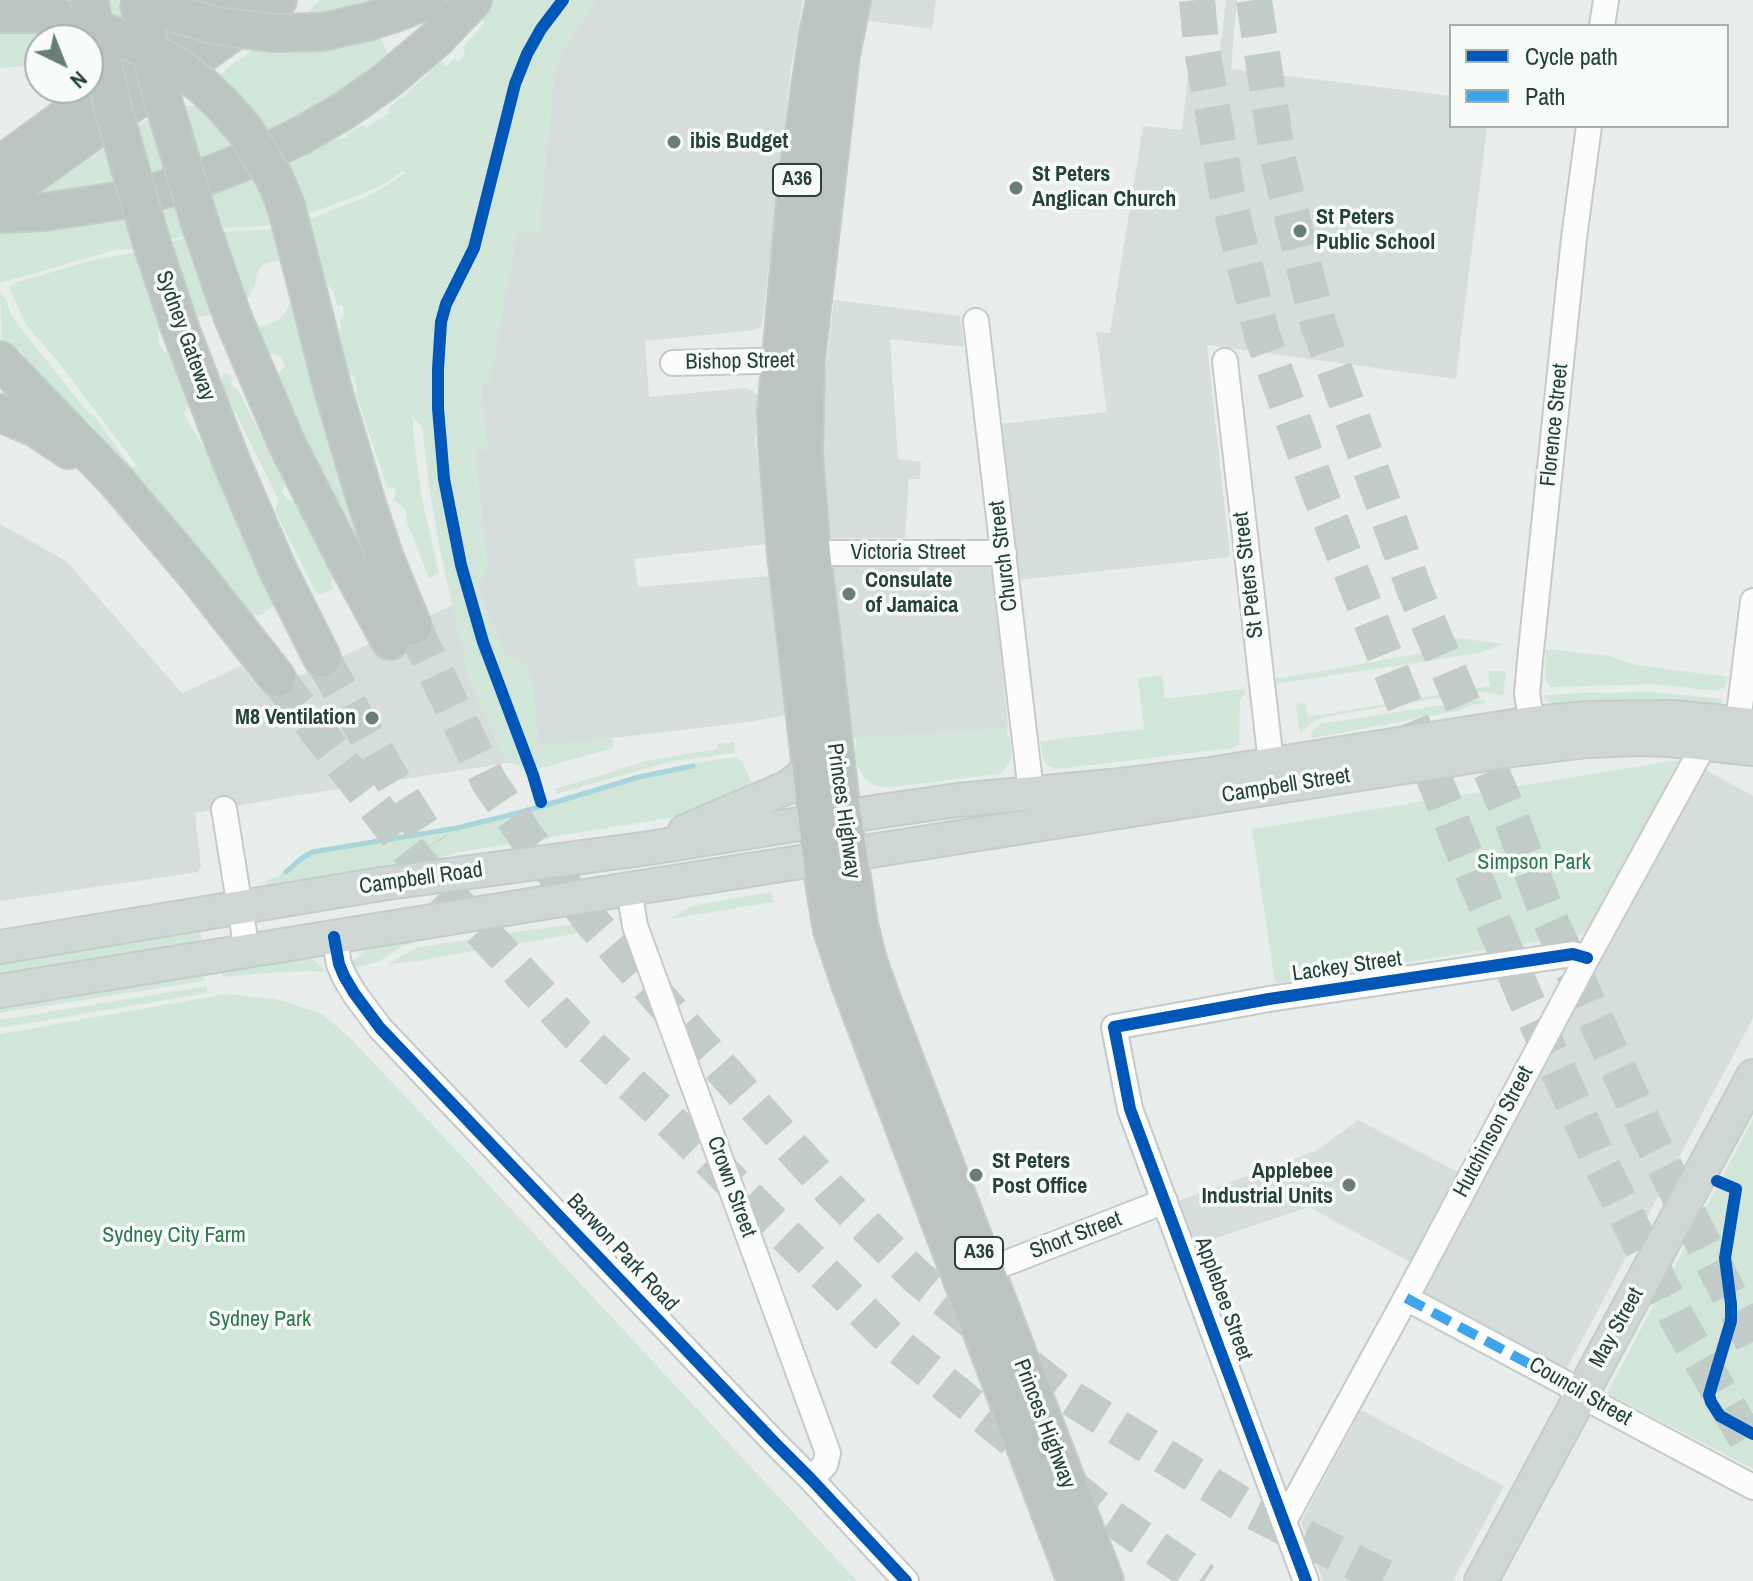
<!DOCTYPE html>
<style>
body{margin:0}
#map{position:relative;width:1753px;height:1581px;overflow:hidden;background:#e8edeb;font-family:"Archivo Narrow",sans-serif}
canvas{display:block}
.legend{position:absolute;left:1449px;top:24px;width:280px;height:104px;box-sizing:border-box;background:#f7fbf9;border:2px solid #a3b1ad;margin:0;padding:10px 14px;list-style:none;font-size:24px;color:#24423a}
.legend li{display:flex;align-items:center;gap:16px;height:40px}
.legend b{width:40px;border:2px solid #a3b1ad}
.north{position:absolute;left:24px;top:24px;width:80px;height:80px;box-sizing:border-box;background:#f7fbf9;border:2px solid #a3b1ad;border-radius:50%;rotate:137deg;font-size:22px;font-weight:700;line-height:32px;text-align:center;color:#24423a}
.north::after{content:'';display:block;margin:auto;width:28px;height:36px;background:#697e78;clip-path:polygon(50% 0,100% 100%,50% 72%,0 100%)}
</style>
<div id="map">
<canvas width="1753" height="1581"></canvas>
<ul class="legend">
<li><b style="height:10px;background:#0057b8"></b>Cycle path</li>
<li><b style="height:10px;background:#3ea4ec"></b>Path</li>
</ul>
<div class="north">N</div>
</div>
<script>
const ctx = document.querySelector('canvas').getContext('2d');
ctx.lineJoin = 'round';
function fillPath(path, color) {
  ctx.fillStyle = color;
  ctx.fill(path, 'evenodd');
}
function shape(rows) {
  const path = new Path2D();
  for (const r of rows) {
    path.moveTo(r[0], r[1]);
    for (let i = 2; i < r.length; i += 2) path.lineTo(r[i], r[i + 1]);
  }
  return path;
}
function strokePath(path, color, width, dash) {
  ctx.strokeStyle = color;
  ctx.lineWidth = width;
  ctx.lineCap = dash ? 'butt' : 'round';
  ctx.setLineDash(dash || []);
  ctx.stroke(path);
}
function label(font, color, halo, rows, align = 'center') {
  ctx.font = font + ' "Archivo Narrow",sans-serif';
  ctx.lineWidth = 7;
  ctx.setLineDash([]);
  ctx.textBaseline = 'middle';
  ctx.strokeStyle = halo;
  ctx.fillStyle = color;
  for (const [text, x, y, turn = 0] of rows) {
    ctx.save();
    ctx.translate(x, y);
    ctx.rotate((+turn || 0) * Math.PI / 180);
    ctx.textAlign = isNaN(turn) ? turn : align;
    if (halo) ctx.strokeText(text, 0, 0);
    ctx.fillText(text, 0, 0);
    ctx.restore();
  }
}
const built = shape([
 [596,0,803,0,791,68,762,325,755,330,645,341,649,397,744,388,752,390,759,397,755,440,768,544,634,559,638,587,770,576,787,715,748,722,539,747,530,670,504,653,478,589,487,566,474,450,487,449,480,385,489,382,517,230,538,234,555,66,563,49],
 [869,0,936,0,932,29,863,20],
 [1226,0,1237,0,1231,69,1451,96,1451,126,1487,126,1456,379,1207,345,1230,557,1019,580,1000,424,1107,412,1096,332,1110,333,1143,126,1182,130,1189,64,1218,67],
 [834,300,960,316,964,347,890,339,898,459,921,462,920,479,909,479,905,538,830,538,821,466,822,405],
 [0,524,66,561,182,693,241,666,263,693,453,605,470,682,508,763,293,796,195,813,201,867,198,872,0,901],
 [840,562,986,564,993,572,1008,726,1007,729,856,739,851,737,830,572],
 [1706,770,1753,796,1753,1018,1565,1372,1423,1295,1590,981],
 [1358,1120,1460,1173,1412,1263,1309,1207,1195,1245,1178,1201,1316,1151],
 [1361,1410,1504,1486,1453,1581,1323,1581,1301,1522]
]);
const green = shape([
 [0,0,184,0,88,40,40,40,40,54,24,66,0,68],
 [321,0,393,0,379,32,391,62,213,186,296,157,300,159,304,158,305,153,336,139,341,139,347,137,347,134,363,125,366,128,389,113,390,106,403,97,441,61,446,66,455,58,458,62,465,55,463,47,484,24,481,15,493,0,596,0,563,49,555,66,538,234,517,231,489,383,480,386,487,449,474,451,487,566,478,589,504,653,530,670,539,746,613,738,613,748,538,769,508,763,470,682,441,555,430,493,422,427,413,417,413,433,422,499,439,573,429,578,407,522,406,510,393,500,396,493,394,488,387,487,356,394,357,390,354,376,347,373,338,333,341,330,340,320,345,314,342,305,337,305,333,290,327,285,318,250,264,264,257,273,255,285,249,297,223,310,210,315,199,317,184,314,160,329,158,334,159,343,164,352,170,352,190,400,184,413,193,430,226,483,278,604,260,615,252,615,243,605,141,481,92,434,94,428,86,420,80,418,25,365,25,356,19,349,7,349,2,345,0,293,7,301,10,313,19,326,87,411,95,417,131,467,138,467,55,358,26,325,9,287,18,282,97,259,132,253,185,238,221,232,276,229,314,217,368,196,397,179,405,173,403,170,389,181,365,193,297,218,263,226,221,228,130,249,114,250,0,283,0,219,147,120,186,106,196,106,218,89,219,76,234,63,311,10,312,7],
 [291,301,367,546,359,551,276,376,285,366,280,356,263,351,254,325,265,326,278,320,284,314],
 [224,372,233,377,231,381,233,387,238,389,285,485,282,492,287,500,295,501,333,576,331,585,334,588,321,594,316,592,275,511,279,501,221,383],
 [1425,634,1505,644,1481,652,1429,661,1275,684,1276,679,1423,653],
 [1546,649,1609,656,1635,665,1728,677,1725,687,1716,691,1653,684,1551,687,1546,682,1545,673],
 [1488,671,1504,671,1506,673,1503,696,1483,692,1475,692,1324,717,1310,724,1300,733,1296,704,1305,703,1308,717,1484,687,1490,686],
 [1162,675,1165,699,1245,689,1245,694,1240,701,1239,744,1233,748,1057,769,1049,766,1044,761,1040,741,1144,729,1138,678],
 [1654,692,1722,699,1722,705,1714,708,1555,706,1543,697,1545,695,1579,693],
 [1475,700,1485,700,1486,703,1472,705,1457,711,1312,738,1311,732,1320,724],
 [1007,729,1007,733,1010,738,1012,758,1004,771,998,774,884,788,874,785,865,779,856,762,855,749,856,748,856,739],
 [734,742,735,753,673,761,556,794,555,789,650,760,717,749,718,744],
 [736,757,743,763,754,789,680,816,455,853,401,870,275,888,263,882,278,876,305,852,313,849,434,830,498,816,641,774,688,764],
 [1679,760,1587,934,1275,983,1252,829],
 [772,892,773,902,670,919,691,906],
 [573,924,583,925,585,932,504,946,502,934],
 [200,929,202,942,0,979,0,961],
 [495,935,496,947,412,962,388,964,416,948],
 [418,938,418,941,401,947,378,962,352,968,354,960,369,946],
 [303,956,314,960,326,971,278,972,222,977,221,970],
 [204,972,205,981,0,1013,0,1006],
 [206,986,207,993,0,1028,0,1020],
 [226,994,276,999,322,1014,350,1038,457,1151,857,1581,0,1581,0,1034],
 [1753,1119,1753,1469,1607,1393]
]);
const stream = shape([
 [286,872,302,858,313,852,457,828,526,811,639,777,693,766]
]);
const highwayTunnel = shape([
 [1197,0,1201,44,1227,193,1262,335,1321,497,1463,850,1524,995,1598,1158,1679,1322,1753,1450],
 [1254,0,1278,159,1318,324,1415,591,1513,823,1549,918,1651,1140,1753,1342],
 [413,626,489,782,525,835,593,923,705,1050,831,1191,917,1277,1058,1390,1254,1512,1392,1581],
 [322,658,402,797,432,845],
 [277,678,417,861,576,1033,659,1110,896,1344,1097,1508,1204,1581]
]);
const minor = shape([
 [1602,26,1606,0],
 [976,321,1031,792],
 [1225,361,1273,780],
 [673,363,796,360],
 [812,553,1004,553],
 [1532,723,1527,694,1530,660,1574,238,1589,126],
 [1738,723,1753,601],
 [224,809,247,951],
 [629,889,635,926,828,1453,825,1465,811,1479],
 [334,937,339,964,344,976,354,993,380,1028,774,1442,811,1479,906,1581],
 [986,1271,1165,1201],
 [1406,1298,1565,1383,1580,1395,1753,1487],
 [1284,1521,1406,1298,1587,958,1705,743],
 [1306,1581,1130,1109,1114,1027,1269,999,1573,954,1587,958]
]);
const major = shape([
 [685,831,788,787,802,776,810,763],
 [0,947,381,884,649,848,881,811,958,800,1111,786,1210,774,1532,723,1587,718,1674,717,1753,725],
 [0,991,629,889,1513,750,1587,741,1639,739,1669,740,1753,749],
 [1481,1581,1753,1076]
]);
const highway = shape([
 [825,0,817,39,797,180,776,412,777,444,786,554,825,889,832,930,850,984,1076,1581],
 [852,0,841,55,806,360,804,455,812,553,840,797,859,924,868,961,884,1005,1105,1581],
 [398,12,427,0],
 [0,14,49,14,76,24],
 [0,165,226,0],
 [0,197,278,0],
 [0,214,44,212,124,200,195,181,263,154,302,135,345,110,389,79,436,39,473,0],
 [300,260,333,390,367,504,385,558,413,626],
 [233,318,286,442,346,560,390,641],
 [180,328,231,461,277,568,322,658],
 [0,360,117,482,197,576,277,678],
 [0,413,36,428,69,450]
]);
const highwayBridge = shape([
 [89,0,112,105,152,244,180,328],
 [138,0,162,97,199,220,233,318],
 [144,0,172,13,217,26,272,33,322,32,367,22,398,12],
 [76,24,105,32,146,49,177,66,202,85,223,105,244,129,275,179,286,206,300,260]
]);
const quiet = shape([
 [1406,1298,1565,1383,1580,1395]
]);
const cycleway = shape([
 [541,802,533,775,483,642,461,565,444,479,438,408,438,369,441,322,446,304,474,248,515,84,527,54,541,29,563,0],
 [334,937,339,964,344,976,354,993,380,1028,774,1442,811,1479,906,1581],
 [1717,1181,1736,1189,1725,1258,1731,1304,1731,1321,1709,1395,1711,1402,1720,1416,1753,1434],
 [1306,1581,1130,1109,1114,1027,1269,999,1573,954,1587,958]
]);
const markers = [
 [674,142,8,"#697e78"],
 [1016,188,8,"#697e78"],
 [1300,231,8,"#697e78"],
 [849,594,8,"#697e78"],
 [372,718,8,"#697e78"],
 [976,1175,8,"#697e78"],
 [1349,1185,8,"#697e78"]
];
const shields = [
 [797,180,48],
 [979,1253,48]
];
const shieldNames = [
 ["A36",797,180],
 ["A36",979,1253]
];
const poiNames = [
 ["ibis Budget",690,142],
 ["St Peters",1032,175],
 ["Anglican Church",1032,200],
 ["St Peters",1316,218],
 ["Public School",1316,243],
 ["Consulate",865,581],
 ["of Jamaica",865,606],
 ["M8 Ventilation",356,718,"right"],
 ["St Peters",992,1162],
 ["Post Office",992,1187],
 ["Applebee",1333,1172,"right"],
 ["Industrial Units",1333,1197,"right"]
];
const streetNames = [
 ["Sydney Gateway",185,336,70],
 ["Bishop Street",740,362,-1],
 ["Florence Street",1555,425,-84],
 ["Victoria Street",908,553],
 ["Church Street",1004,556,-97],
 ["St Peters Street",1249,575,-97],
 ["Campbell Street",1286,786,-9],
 ["Princes Highway",843,811,82],
 ["Campbell Road",421,879,-8],
 ["Lackey Street",1347,967,-8],
 ["Hutchinson Street",1494,1132,-62],
 ["Crown Street",731,1187,70],
 ["Short Street",1076,1236,-21],
 ["Barwon Park Road",622,1253,47],
 ["Applebee Street",1223,1299,70],
 ["May Street",1617,1328,-61],
 ["Council Street",1580,1392,30],
 ["Princes Highway",1044,1424,69]
];
const parkNames = [
 ["Simpson Park",1534,863],
 ["Sydney City Farm",174,1236],
 ["Sydney Park",260,1320]
];
fillPath(built, '#d6dedb');
fillPath(green, '#d1e6d8');
strokePath(stream, '#a9d4db', 5);
strokePath(highwayTunnel, '#c1cbc8', 36, [36, 18]);
strokePath(minor, '#c5cac8', 28);
strokePath(major, '#c3ccc9', 36);
strokePath(highway, '#c3ccc9', 40);
strokePath(minor, '#fcfcfc', 24);
strokePath(major, '#cfd7d5', 32);
strokePath(highway, '#bcc4c2', 36);
strokePath(highwayBridge, '#c3ccc9', 40, []);
strokePath(highwayBridge, '#bcc4c2', 36);
strokePath(quiet, '#3ea4ec', 10, [20, 10]);
strokePath(cycleway, '#0057b8', 12);
for (const [x, y, r, color] of markers) {
  const dot = new Path2D();
  dot.arc(x, y, r, 0, 2 * Math.PI);
  ctx.fillStyle = color;
  ctx.fill(dot);
  strokePath(dot, '#f7fbf9', 3);
}
for (const [x, y, w] of shields) {
  const box = new Path2D();
  box.roundRect(x - w / 2, y - 16, w, 32, 6);
  ctx.fillStyle = '#f7fbf9';
  ctx.fill(box);
  strokePath(box, '#24423a', 2);
}
label('bold 20px', '#24423a', null, shieldNames);
label('bold 22px', '#24423a', '#f7fbf9', poiNames, 'left');
label('22px', '#24423a', '#f7fbf9', streetNames);
label('22px', '#2d7a4b', '#f7fbf9', parkNames);
</script>
